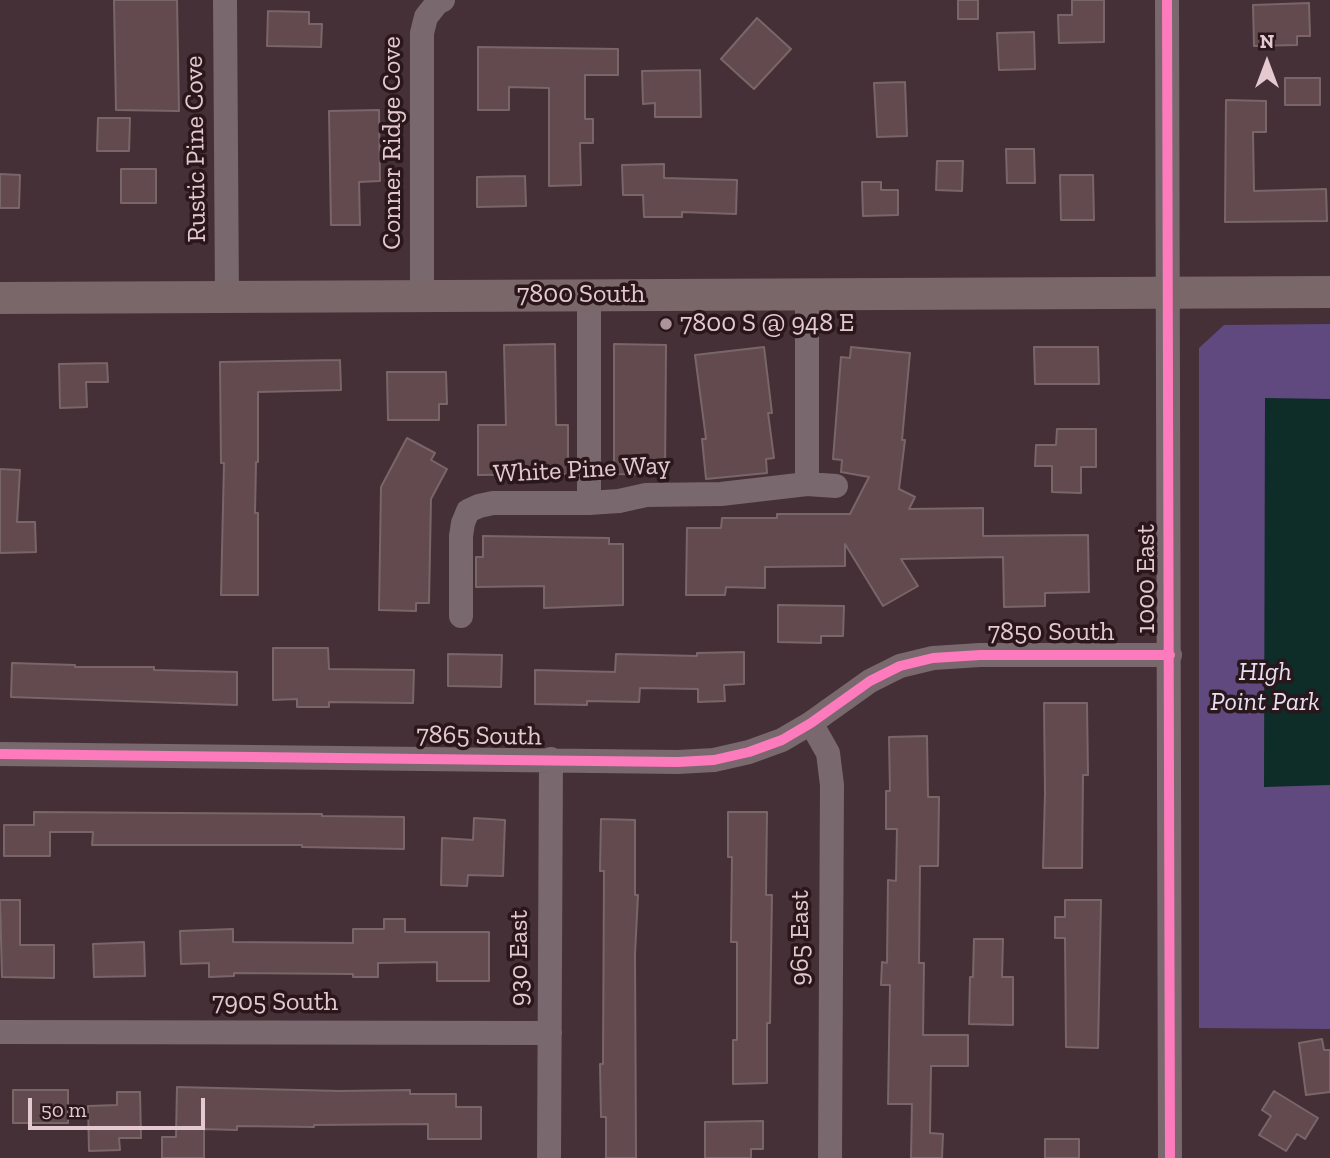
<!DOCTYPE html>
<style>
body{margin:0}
#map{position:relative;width:1330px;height:1158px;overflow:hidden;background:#453037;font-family:"Zilla Slab",serif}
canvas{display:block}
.north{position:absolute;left:1232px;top:28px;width:70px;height:70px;-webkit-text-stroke:5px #29171c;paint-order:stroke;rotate:0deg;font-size:19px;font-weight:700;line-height:28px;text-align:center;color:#e4cad0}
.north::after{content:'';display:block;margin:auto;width:24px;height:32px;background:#e4cad0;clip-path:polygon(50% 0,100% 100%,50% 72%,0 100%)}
.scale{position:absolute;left:28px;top:1098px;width:177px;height:32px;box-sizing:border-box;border:4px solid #e4cad0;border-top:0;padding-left:9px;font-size:21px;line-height:24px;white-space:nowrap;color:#e4cad0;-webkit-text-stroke:5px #29171c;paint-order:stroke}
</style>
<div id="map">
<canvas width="1330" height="1158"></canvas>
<div class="north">N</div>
<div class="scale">50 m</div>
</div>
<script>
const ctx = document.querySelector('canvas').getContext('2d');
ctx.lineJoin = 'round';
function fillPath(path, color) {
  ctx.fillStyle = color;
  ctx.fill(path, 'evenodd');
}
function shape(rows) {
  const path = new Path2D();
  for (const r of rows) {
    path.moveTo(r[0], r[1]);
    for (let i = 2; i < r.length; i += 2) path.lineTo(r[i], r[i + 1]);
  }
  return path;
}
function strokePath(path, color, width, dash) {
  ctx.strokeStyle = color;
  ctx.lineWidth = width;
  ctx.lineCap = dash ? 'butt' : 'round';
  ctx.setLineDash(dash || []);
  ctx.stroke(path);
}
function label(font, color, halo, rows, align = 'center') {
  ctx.font = font + ' "Zilla Slab",serif';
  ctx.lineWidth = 7;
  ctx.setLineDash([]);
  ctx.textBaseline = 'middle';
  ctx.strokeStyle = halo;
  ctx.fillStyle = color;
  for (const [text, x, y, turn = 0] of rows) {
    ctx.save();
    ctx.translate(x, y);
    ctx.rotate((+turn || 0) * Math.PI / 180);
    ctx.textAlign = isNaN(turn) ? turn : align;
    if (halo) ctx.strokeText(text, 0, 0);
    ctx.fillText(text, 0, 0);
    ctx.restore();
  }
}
const green = shape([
 [1330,324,1330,1029,1199,1028,1199,348,1224,325]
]);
const water = shape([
 [1265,398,1330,399,1330,785,1264,787]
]);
const building = shape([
 [114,0,177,0,179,111,116,110,114,0],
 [958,0,978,0,978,19,958,19,958,0],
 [1072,0,1104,0,1104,42,1059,43,1058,15,1072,15,1072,0],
 [1309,3,1310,36,1297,36,1297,45,1254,46,1253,5,1309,3],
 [268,11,309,12,309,24,322,24,321,47,267,46,268,11],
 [757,18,791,49,754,89,721,59,757,18],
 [1034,32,1035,69,999,70,997,33,1034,32],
 [478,47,618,49,618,75,585,75,585,119,593,119,593,143,580,143,581,185,549,186,549,88,509,87,509,110,478,110,478,47],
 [700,70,701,117,655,117,655,103,643,104,642,71,700,70],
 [1285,78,1320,78,1320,105,1285,105,1285,78],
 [905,82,907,136,877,137,874,83,905,82],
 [1226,100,1266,101,1266,132,1253,132,1254,191,1326,189,1327,221,1225,222,1226,100],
 [379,110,380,181,359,182,360,225,331,225,329,111,379,110],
 [98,118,130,118,129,151,97,151,98,118],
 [1006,149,1034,149,1035,183,1007,183,1006,149],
 [937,161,963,161,962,191,936,190,937,161],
 [664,164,664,178,737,180,736,214,682,212,682,217,644,217,643,195,623,195,622,165,664,164],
 [121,169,156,169,156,203,121,203,121,169],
 [0,174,20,175,19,208,0,208,0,174],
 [1060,175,1093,175,1094,220,1061,220,1060,175],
 [525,176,526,206,477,207,477,177,525,176],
 [862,182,881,182,881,190,898,190,898,215,863,216,862,182],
 [555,344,556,425,568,425,568,474,478,475,478,425,506,425,504,345,555,344],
 [614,344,666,345,665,475,614,474,614,344],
 [764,347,772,413,768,413,774,458,766,459,767,473,706,479,702,439,706,439,695,355,764,347],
 [851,347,910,353,902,440,905,440,899,489,915,497,909,509,983,508,983,536,1088,535,1089,592,1045,593,1045,606,1004,607,1003,557,901,559,918,586,883,606,845,544,845,566,765,567,765,588,726,587,725,595,686,595,687,528,721,528,722,518,777,518,777,514,850,514,869,477,841,472,842,460,833,459,841,357,850,358,851,347],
 [1034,347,1098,347,1099,384,1035,384,1034,347],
 [340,360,341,390,258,392,258,462,256,462,255,513,258,513,258,595,221,595,224,463,221,463,220,362,340,360],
 [107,363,108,382,86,382,87,407,60,408,59,364,107,363],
 [387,372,446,372,447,404,439,404,439,420,388,420,387,372],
 [1057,429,1096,429,1096,467,1081,467,1081,493,1052,492,1052,466,1035,466,1036,445,1056,445,1057,429],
 [407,438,435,453,431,460,447,469,431,499,429,603,416,603,416,611,379,610,381,487,407,438],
 [0,469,20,470,17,522,35,522,36,552,0,553,0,469],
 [483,536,609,538,609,544,623,544,623,605,544,608,544,586,476,587,476,557,483,557,483,536],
 [778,605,844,606,843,636,821,636,821,643,778,642,778,605],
 [273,648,328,648,329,669,414,670,413,703,329,702,329,707,297,707,297,699,273,700,273,648],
 [744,652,744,684,724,685,725,701,698,702,698,689,640,688,639,702,587,701,587,705,535,704,535,670,615,672,616,654,697,656,697,653,744,652],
 [448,654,502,655,501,687,448,686,448,654],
 [12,663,75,665,75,667,154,667,154,670,237,672,237,705,11,697,12,663],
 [1044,703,1087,703,1088,775,1083,775,1082,868,1043,868,1045,793,1044,703],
 [927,736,928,797,939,797,938,866,920,866,919,963,924,963,923,1035,968,1035,968,1066,931,1066,930,1133,943,1134,942,1158,911,1158,912,1104,888,1104,890,985,881,985,882,962,887,963,888,880,896,881,897,829,886,829,886,791,890,791,889,737,927,736],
 [34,812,322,814,322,816,404,817,404,849,302,847,302,845,92,845,93,832,50,832,50,856,4,856,4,825,34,825,34,812],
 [728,812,767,812,766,895,772,895,770,1023,767,1023,767,1083,733,1084,733,1040,737,1040,737,942,731,942,732,857,728,857,728,812],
 [474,818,505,820,503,876,468,875,467,886,441,885,442,838,473,840,474,818],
 [601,819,635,820,635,895,638,895,635,954,636,1158,606,1158,606,1117,601,1117,600,1064,603,1064,604,871,600,871,601,819],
 [0,900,20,900,20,945,54,945,54,978,2,977,0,900],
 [1065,900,1101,900,1098,1048,1066,1047,1065,938,1055,938,1055,917,1065,917,1065,900],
 [384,919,405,919,405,932,489,932,489,981,437,981,437,962,378,963,378,977,353,977,353,974,234,973,234,976,209,977,209,963,181,964,180,931,233,929,233,942,353,943,353,929,384,929,384,919],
 [974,939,1003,939,1002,977,1013,977,1013,1025,969,1024,970,977,973,977,974,939],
 [144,942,145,976,94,977,93,944,144,942],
 [1322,1039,1324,1050,1330,1050,1330,1092,1306,1095,1299,1043,1322,1039],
 [177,1087,340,1091,410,1090,410,1094,456,1094,456,1107,481,1107,481,1139,428,1139,428,1124,314,1125,314,1127,237,1126,237,1130,204,1129,204,1158,162,1158,162,1137,176,1137,177,1087],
 [13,1090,68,1090,68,1123,13,1123,13,1090],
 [1274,1091,1318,1118,1305,1139,1297,1134,1286,1151,1259,1135,1271,1116,1262,1110,1274,1091],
 [117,1092,140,1092,141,1138,119,1138,120,1150,89,1151,88,1106,117,1105,117,1092],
 [763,1121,763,1149,751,1149,751,1158,705,1158,705,1122,763,1121],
 [1045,1139,1079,1139,1079,1158,1045,1158,1045,1139]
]);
const minor = shape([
 [225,0,227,297],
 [1167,0,1170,1158],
 [807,294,807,484],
 [589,295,589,503],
 [422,296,422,33,426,17,437,3,443,0],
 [461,616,461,536,463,523,468,511,479,506,493,503,589,503,619,501,646,495,721,494,807,484,836,486],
 [811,723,828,753,832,785,830,1158],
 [0,754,678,762,714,760,749,752,782,740,811,723,870,681,900,666,933,658,980,655,1170,655],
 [0,1032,550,1033],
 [549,1158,551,759]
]);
const major = shape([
 [0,298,1330,292]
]);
const cycleway = shape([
 [1167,0,1170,1158],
 [0,754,678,762,714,760,749,752,782,740,811,723,870,681,900,666,933,658,980,655,1170,655]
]);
const markers = [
 [666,324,7,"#ac949a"]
];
const streetNames = [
 ["Conner Ridge Cove",393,143,-90],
 ["Rustic Pine Cove",196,149,-91],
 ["7800 South",581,295],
 ["White Pine Way",582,470,-3],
 ["1000 East",1147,579,-90],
 ["7850 South",1051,633],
 ["7865 South",479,736,1],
 ["965 East",801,938,-90],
 ["930 East",520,958,-90],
 ["7905 South",275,1003]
];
const poiNames = [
 ["7800 S @ 948 E",680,324]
];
const parkNames = [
 ["HIgh",1265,673],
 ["Point Park",1265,703]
];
fillPath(green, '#60497e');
fillPath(water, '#0e2c28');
fillPath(building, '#624a4e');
strokePath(building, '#796668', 2);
strokePath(minor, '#79686d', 24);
strokePath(major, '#7a676a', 32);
strokePath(cycleway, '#fd7abc', 10);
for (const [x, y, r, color] of markers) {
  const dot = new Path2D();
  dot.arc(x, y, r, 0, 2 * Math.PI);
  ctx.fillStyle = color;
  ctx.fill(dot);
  strokePath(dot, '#29171c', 2.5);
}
label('26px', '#e4cad0', '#29171c', streetNames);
label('26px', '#e4cad0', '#29171c', poiNames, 'left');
label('italic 26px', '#e6e0f3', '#29171c', parkNames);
</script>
